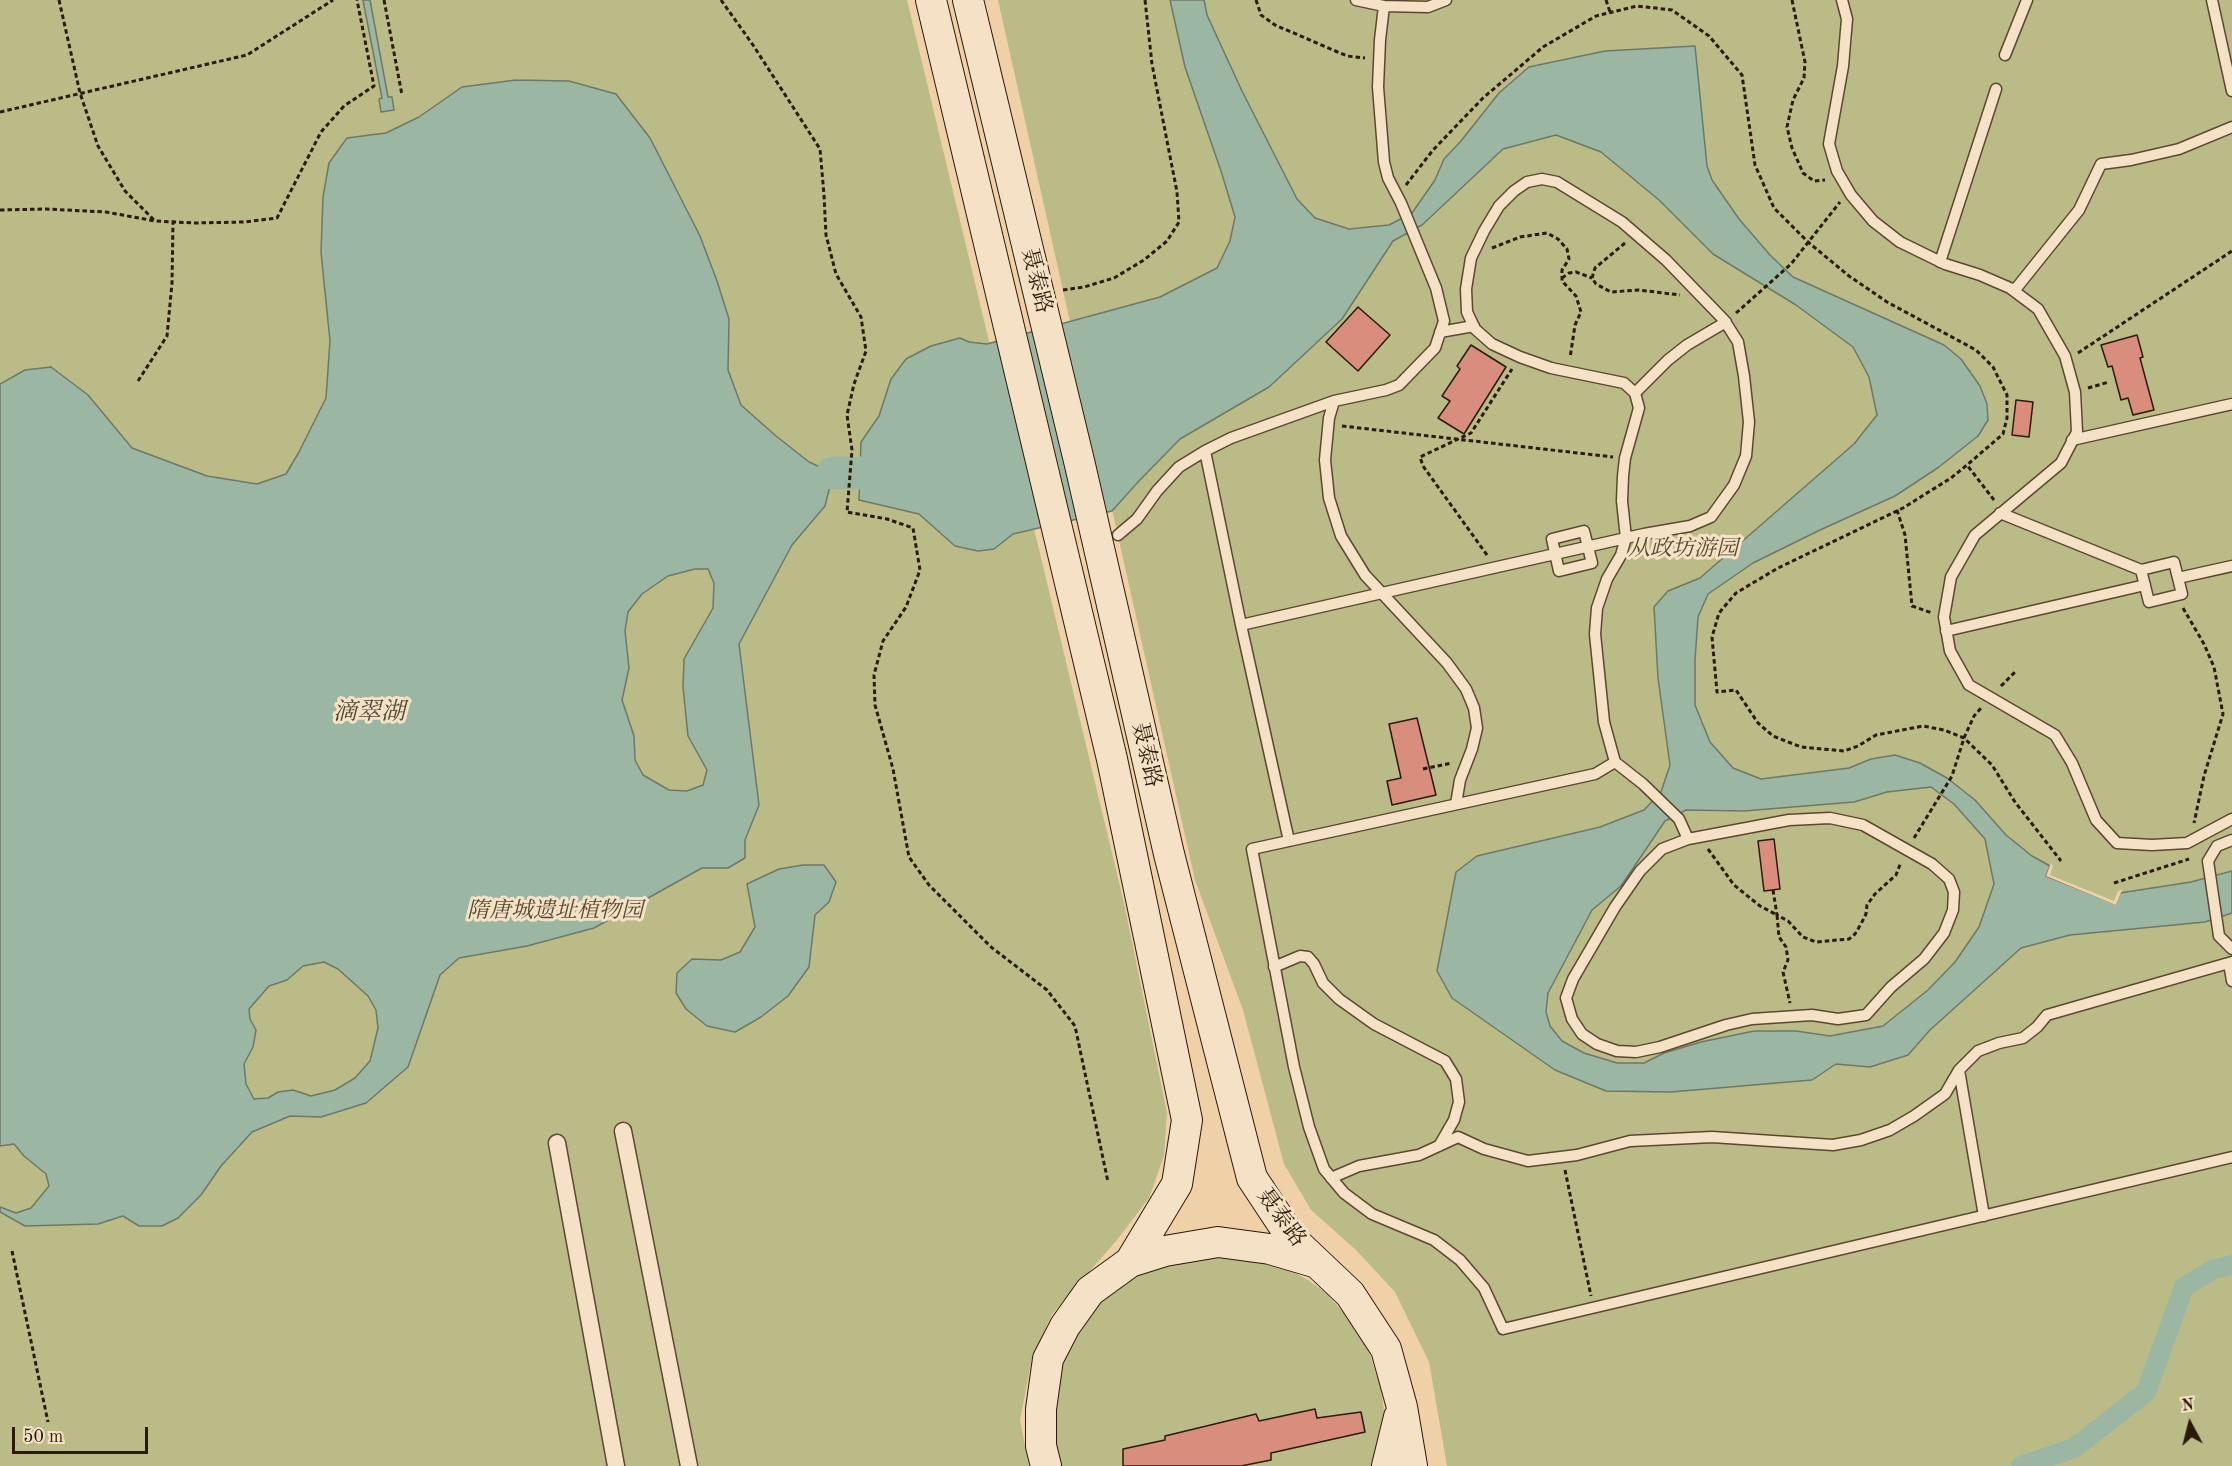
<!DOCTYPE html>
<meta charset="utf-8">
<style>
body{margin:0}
#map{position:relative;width:2232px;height:1466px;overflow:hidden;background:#f0d1a7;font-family:"Old Standard TT",serif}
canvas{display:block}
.north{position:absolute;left:2160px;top:1394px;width:60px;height:60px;-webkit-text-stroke:4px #f5e1c6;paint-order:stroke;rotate:353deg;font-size:16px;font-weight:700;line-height:24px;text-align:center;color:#2b1a0a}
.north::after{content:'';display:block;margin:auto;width:21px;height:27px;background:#2b1a0a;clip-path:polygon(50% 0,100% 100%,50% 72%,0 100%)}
.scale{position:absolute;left:12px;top:1427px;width:136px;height:27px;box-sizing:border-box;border:3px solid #2b1a0a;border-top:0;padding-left:8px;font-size:18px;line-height:21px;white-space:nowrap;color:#2b1a0a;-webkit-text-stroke:4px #f5e1c6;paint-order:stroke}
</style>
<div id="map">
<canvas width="2232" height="1466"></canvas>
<div class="north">N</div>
<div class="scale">50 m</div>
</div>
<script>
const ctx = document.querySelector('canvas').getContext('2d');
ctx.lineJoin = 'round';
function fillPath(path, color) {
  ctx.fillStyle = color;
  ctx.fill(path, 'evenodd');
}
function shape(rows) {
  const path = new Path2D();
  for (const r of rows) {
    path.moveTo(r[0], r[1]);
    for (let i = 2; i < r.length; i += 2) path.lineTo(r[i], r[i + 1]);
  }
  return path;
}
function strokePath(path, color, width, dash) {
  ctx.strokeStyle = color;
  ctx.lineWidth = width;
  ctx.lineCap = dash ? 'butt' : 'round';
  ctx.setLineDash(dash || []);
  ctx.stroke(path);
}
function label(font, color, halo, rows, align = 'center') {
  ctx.font = font + ' "Old Standard TT","Noto Serif SC",serif';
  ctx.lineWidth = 6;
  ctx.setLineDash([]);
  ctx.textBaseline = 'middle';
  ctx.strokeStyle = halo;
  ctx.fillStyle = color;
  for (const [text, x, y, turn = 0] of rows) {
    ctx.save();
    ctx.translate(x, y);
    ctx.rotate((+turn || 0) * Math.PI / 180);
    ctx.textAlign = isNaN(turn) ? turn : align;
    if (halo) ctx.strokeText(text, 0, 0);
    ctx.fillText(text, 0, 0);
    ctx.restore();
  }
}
const green = shape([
 [0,0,907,0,1124,903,1167,1113,1164,1156,1149,1198,1117,1240,1052,1314,1032,1358,1020,1420,1029,1466,0,1466],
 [998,0,2232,0,2232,1466,1447,1466,1429,1362,1395,1292,1356,1250,1311,1210,1284,1164,1243,1010,1195,880],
 [1245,1256,1288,1269,1308,1280,1326,1293,1356,1327,1367,1346,1381,1389,1384,1411,1383,1433,1377,1466,1059,1466,1052,1426,1061,1365,1069,1346,1092,1311,1107,1296,1141,1272,1180,1258]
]);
const water = shape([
 [363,0,370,0,388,97,392,97,394,110,381,112,379,99,382,98,363,0],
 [1170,0,1204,0,1207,15,1242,91,1297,199,1315,218,1349,229,1389,225,1412,213,1435,180,1444,159,1461,141,1499,93,1529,67,1605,51,1695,46,1707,166,1712,180,1739,219,1770,255,1793,277,1944,345,1961,359,1980,386,1987,404,1988,420,1978,436,1939,467,1895,496,1820,530,1753,563,1708,594,1698,617,1695,660,1695,705,1710,742,1733,768,1761,779,1849,768,1871,759,1895,755,1920,763,1947,778,1975,800,2006,835,2032,856,2050,866,2046,876,2116,904,2120,893,2191,882,2232,871,2232,913,2205,922,2070,935,2021,948,1930,1030,1908,1055,1870,1067,1836,1064,1812,1080,1671,1092,1606,1091,1555,1070,1452,998,1437,971,1456,872,1477,856,1600,827,1644,810,1661,792,1670,765,1658,678,1654,607,1668,591,1700,578,1854,444,1877,415,1869,377,1853,347,1796,305,1713,254,1659,200,1601,152,1556,135,1503,149,1422,225,1393,241,1342,319,1269,387,1180,439,1138,482,1112,511,1013,534,994,549,978,551,955,546,919,514,859,500,861,442,879,416,891,379,906,359,931,346,960,338,969,342,987,344,1160,297,1217,268,1230,241,1235,217,1221,171,1185,67,1170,0],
 [1931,787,1954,804,1985,839,1994,884,1979,927,1955,962,1928,990,1883,1026,1830,1036,1796,1031,1754,1031,1701,1042,1664,1053,1644,1063,1617,1063,1584,1053,1562,1041,1550,1026,1546,1012,1548,993,1592,910,1621,886,1665,821,1686,810,1744,811,1854,802,1887,792,1931,787],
 [516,80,569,81,616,94,650,138,700,236,717,281,729,319,728,370,741,405,776,436,809,462,833,473,825,506,792,545,739,644,759,805,745,840,745,858,728,868,702,868,594,928,527,946,459,958,440,975,408,1067,366,1103,321,1117,290,1116,252,1132,221,1166,201,1195,178,1218,162,1226,139,1226,123,1216,98,1224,25,1226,0,1212,0,1207,16,1213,31,1208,49,1186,46,1174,24,1156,14,1144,0,1146,0,384,25,370,51,367,88,395,132,448,207,476,257,484,286,474,299,452,326,398,330,341,321,252,323,197,329,163,347,138,386,133,419,117,462,87,516,80],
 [695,569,708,569,714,583,713,608,684,659,683,687,688,736,707,770,703,785,687,791,669,790,643,775,635,760,634,736,622,700,629,668,625,631,628,612,642,594,668,576,695,569],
 [324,962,338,969,368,996,376,1010,378,1028,370,1061,355,1078,335,1090,311,1096,293,1090,278,1092,268,1098,254,1099,246,1084,244,1064,253,1047,256,1030,250,1019,249,1009,269,986,287,980,303,966,324,962],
 [803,865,824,865,836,882,829,902,815,915,809,967,788,996,761,1017,735,1032,707,1026,686,1009,676,993,677,973,692,959,721,960,740,952,755,927,747,884,779,869,803,865]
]);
const pier = shape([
 [2051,863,2053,866,2050,875,2114,901,2118,891,2122,890,2116,905,2046,876]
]);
const canal = shape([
 [2021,1466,2074,1448,2146,1392,2184,1287,2214,1269,2232,1265]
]);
const river = shape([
 [833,473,860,473]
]);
const building = shape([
 [1358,307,1390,335,1358,371,1326,342,1358,307],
 [2137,335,2143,357,2140,358,2154,410,2133,415,2128,398,2121,400,2112,366,2108,367,2101,345,2137,335],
 [1471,345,1506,367,1464,434,1438,418,1450,401,1442,396,1460,369,1457,366,1471,345],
 [2016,400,2033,402,2029,437,2012,435,2016,400],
 [1417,718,1436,795,1392,805,1387,781,1401,778,1389,724,1417,718],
 [1774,839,1780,889,1764,891,1758,841,1774,839],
 [1315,1409,1317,1418,1361,1412,1365,1432,1271,1453,1271,1460,1241,1466,1123,1466,1123,1449,1165,1440,1165,1436,1256,1414,1259,1421,1315,1409]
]);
const path = shape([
 [59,0,80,93,98,146,125,191,154,220],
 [384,0,402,95],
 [721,0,753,45,820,149,824,195,826,235,836,274,861,317,866,351,854,384,847,415,852,450,847,512,887,519,913,528,920,570,906,607,883,641,874,675,875,705,893,769,909,857,929,885,991,947,1047,990,1075,1026,1108,1182],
 [1256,0,1261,15,1275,25,1347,56,1365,58],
 [1606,0,1610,12],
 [1792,0,1805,62,1804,78,1793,100,1787,127,1792,148,1803,173,1814,181,1825,180],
 [0,112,247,55,333,0],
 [1406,185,1433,150,1483,98,1543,47,1596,16,1637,6,1672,10,1709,36,1742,75,1755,165,1774,208,1808,242,1849,276,1887,302,1976,350,1993,367,2007,395,2007,418,2003,434,1967,465],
 [0,210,46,209,106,212,155,221,195,223,244,222,277,218,321,132,344,106,374,86,357,0],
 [1625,243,1595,268,1592,278,1596,284,1611,292,1639,290,1680,295],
 [1492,248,1520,237,1547,233,1558,239,1567,249,1569,259,1562,270,1562,281,1576,296,1581,312,1575,325,1570,358],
 [1562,278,1569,273,1576,272,1592,278],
 [1063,290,1084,287,1114,278,1144,260,1167,241,1179,222,1177,192,1152,64,1145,0],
 [1736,313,1791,264,1840,202],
 [2078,353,2232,251],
 [138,381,167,336,172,283,173,222],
 [2088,388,2109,382],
 [1342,426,1613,457],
 [1994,500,1967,465,1951,478,1903,508,1778,568,1736,593,1719,613,1712,637,1717,692,1736,690,1758,723,1773,736,1801,747,1844,751,1858,746,1876,735,1923,726,1944,730,1964,738,1992,765,2015,802,2061,861],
 [1897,510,1905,535,1912,606,1932,613],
 [1487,555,1423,466,1420,457,1471,433,1512,369],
 [2183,608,2204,644,2214,667,2223,714,2204,776,2194,823],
 [2001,686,2016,671],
 [1423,769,1452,763],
 [1914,838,1952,776,1964,738,1974,716,1982,707],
 [1708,849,1734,885,1760,906,1777,915,1779,937,1786,947,1788,960,1783,972,1790,1003],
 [2114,883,2189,859],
 [1773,890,1777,915,1788,921,1803,937,1816,942,1849,939,1855,934,1861,924,1866,914,1867,905,1875,894,1896,875,1901,862],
 [1565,1170,1591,1296],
 [12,1251,48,1422]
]);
const service = shape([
 [1356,0,1384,6,1428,7,1446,0],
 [1842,0,1847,19,1843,66,1829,144,1837,171,1851,195,1873,221,1900,242,1945,264,1980,275,2010,288,2038,309,2065,356,2075,392,2077,432,2061,463,1975,535,1951,577,1944,617,1950,651,1969,685,2055,735,2072,763,2096,820,2117,843,2152,845,2187,843,2232,819],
 [2212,0,2232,91],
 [2005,55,2027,0],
 [1940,262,1996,89],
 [2014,291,2079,210,2101,164,2131,160,2179,149,2232,127],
 [1440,332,1474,326],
 [1635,393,1668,360,1687,345,1726,322],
 [1334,401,1329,418,1325,460,1329,498,1341,536,1365,575,1447,663,1466,689,1474,708,1477,728,1472,749,1460,780,1456,804],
 [2072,440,2232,404],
 [1205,451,1231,438,1334,401,1386,390,1399,385,1435,348,1444,321,1436,288,1401,203,1388,178,1384,162,1378,87,1380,40,1384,6],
 [2000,513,2141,570,2174,562,2182,594,2149,602,2141,570],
 [1584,531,1592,563,1559,571,1552,539,1584,531],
 [1118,535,1137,519,1157,491,1179,467,1205,451,1241,625],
 [2178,578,2232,566],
 [1946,631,2145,585],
 [1688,839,1662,849,1640,871,1615,907,1573,979,1566,998,1572,1019,1582,1034,1597,1044,1617,1051,1636,1052,1660,1047,1726,1025,1752,1019,1812,1015,1838,1019,1866,1015,1891,987,1924,959,1944,933,1953,910,1954,892,1949,879,1932,864,1863,825,1830,818,1789,820,1688,839,1679,819,1643,784,1615,762,1595,774,1252,849,1294,1067,1309,1127,1324,1169,1344,1193,1372,1214,1434,1240,1460,1260,1484,1288,1503,1329,2232,1157],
 [2232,840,2217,846,2208,861,2219,936,2232,949],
 [1289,841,1241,625,1382,593,1555,554,1626,538,1644,534,1690,526,1711,517,1734,485,1746,456,1749,422,1744,376,1738,342,1724,320,1666,260,1622,222,1557,182,1542,179,1527,182,1514,191,1499,206,1484,231,1471,258,1466,289,1467,312,1475,329,1492,344,1520,357,1551,368,1624,383,1635,393,1639,408,1625,458,1623,476,1622,501,1626,538,1621,555,1607,579,1597,608,1595,634,1604,722,1615,762],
 [2229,963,2232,981],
 [1274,967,1300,956,1308,957,1314,964,1323,983,1339,999,1374,1024,1445,1061,1456,1079,1459,1102,1454,1120,1439,1146],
 [1959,1070,1984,1216],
 [1331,1178,1359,1166,1419,1155,1458,1137,1484,1149,1528,1161,1577,1155,1630,1141,1712,1137,1833,1145,1861,1140,1890,1130,1914,1116,1945,1094,1959,1070,1978,1051,1999,1043,2023,1038,2037,1027,2047,1015,2232,962]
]);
const pedestrian = shape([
 [623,1131,689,1466],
 [557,1143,616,1466]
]);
const secondary = shape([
 [931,0,1112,759,1187,1120,1177,1184,1130,1262,1090,1291,1065,1326,1048,1359,1041,1409,1041,1446,1046,1466],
 [968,0,1080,465,1169,854,1252,1178,1293,1240,1350,1294,1386,1349,1402,1407,1412,1466],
 [1130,1262,1165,1251,1218,1242,1270,1249,1314,1262],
 [1387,1466,1399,1417]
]);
const streetNames = [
 ["聂泰路",1036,281,76],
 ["聂泰路",1146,755,77],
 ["聂泰路",1281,1218,54]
];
const parkNames = [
 ["从政坊游园",1683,549],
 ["隋唐城遗址植物园",555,911]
];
const waterNames = [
 ["滴翠湖",369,713]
];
fillPath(green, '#babb87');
fillPath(water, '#9bb7a4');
strokePath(water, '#6e7866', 1.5);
fillPath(pier, '#f0d1a7');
strokePath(canal, '#9bb7a4', 20);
strokePath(river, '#9bb7a4', 33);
fillPath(building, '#d98d7c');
strokePath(building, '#2b1a0a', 1.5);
strokePath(service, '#5c4831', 13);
strokePath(pedestrian, '#5c4831', 19);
strokePath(secondary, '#2b1a0a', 32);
strokePath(path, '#2b1a0a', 3, [4.5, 3]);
strokePath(service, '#f5e1c6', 10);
strokePath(pedestrian, '#f5e1c6', 16);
strokePath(secondary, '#f5e1c6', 30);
label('22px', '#2b1a0a', '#f5e1c6', streetNames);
label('italic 22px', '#564a30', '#f5e1c6', parkNames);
label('italic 24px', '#4d4938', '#f5e1c6', waterNames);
</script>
